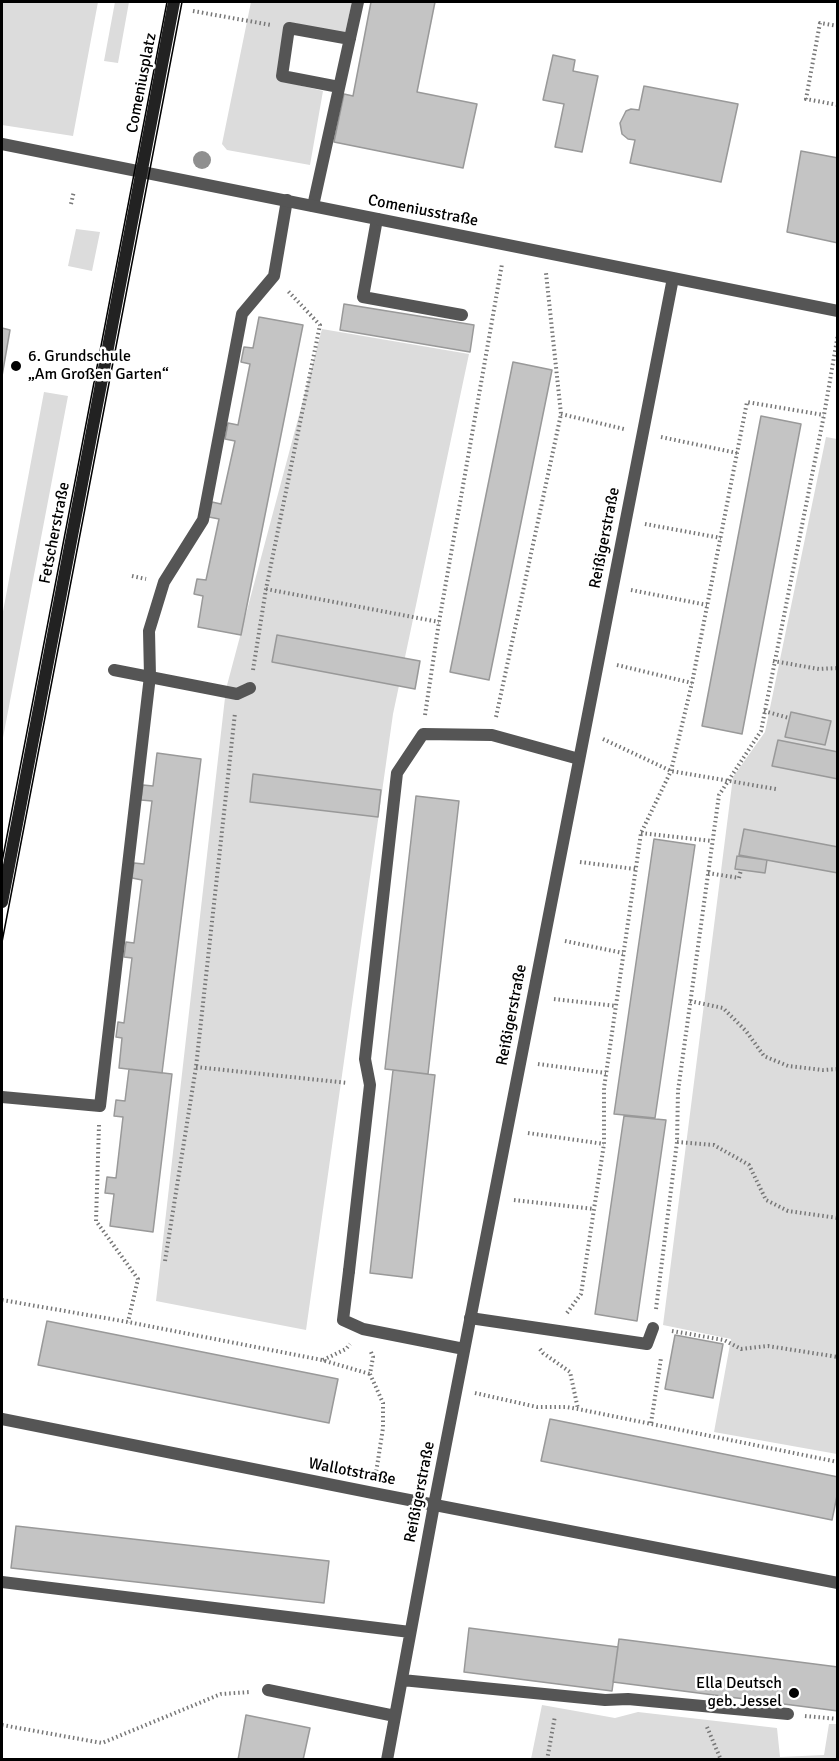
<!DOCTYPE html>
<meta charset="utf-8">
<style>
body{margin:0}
#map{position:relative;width:839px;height:1761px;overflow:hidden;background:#fff;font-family:Signika,sans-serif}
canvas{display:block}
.frame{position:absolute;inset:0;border:3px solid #000;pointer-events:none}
</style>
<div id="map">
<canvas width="839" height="1761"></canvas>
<div class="frame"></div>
</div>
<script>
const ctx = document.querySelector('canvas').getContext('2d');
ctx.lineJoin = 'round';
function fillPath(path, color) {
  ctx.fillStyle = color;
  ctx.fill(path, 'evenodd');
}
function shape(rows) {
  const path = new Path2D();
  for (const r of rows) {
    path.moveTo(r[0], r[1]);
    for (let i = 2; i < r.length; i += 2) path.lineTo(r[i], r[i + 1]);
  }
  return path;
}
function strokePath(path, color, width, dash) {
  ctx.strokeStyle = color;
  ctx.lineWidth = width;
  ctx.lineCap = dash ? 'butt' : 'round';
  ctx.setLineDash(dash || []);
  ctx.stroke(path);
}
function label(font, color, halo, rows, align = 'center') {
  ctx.font = font + ' Signika,sans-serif';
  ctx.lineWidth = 5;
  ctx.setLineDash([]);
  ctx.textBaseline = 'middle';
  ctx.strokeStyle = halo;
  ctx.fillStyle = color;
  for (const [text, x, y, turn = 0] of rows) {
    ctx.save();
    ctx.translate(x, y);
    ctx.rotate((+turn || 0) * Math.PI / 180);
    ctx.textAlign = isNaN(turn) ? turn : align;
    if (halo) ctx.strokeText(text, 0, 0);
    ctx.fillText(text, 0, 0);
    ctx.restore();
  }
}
const green = shape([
 [2,2,98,2,73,136,2,125],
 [115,2,129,2,118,63,104,61],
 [251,2,352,2,345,33,287,22,278,80,323,91,310,165,227,150,222,144],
 [76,229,100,232,92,271,68,266],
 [322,329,469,354,393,714,306,1330,156,1301,226,689],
 [44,392,68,396,2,743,2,617],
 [826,437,837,439,837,1454,714,1432,731,1339,663,1325,733,777,765,732],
 [542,1705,615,1718,638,1712,777,1728,780,1757,824,1755,829,1724,837,1724,837,1759,531,1759]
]);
const building = shape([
 [371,2,435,2,417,92,477,104,463,168,334,142,344,94,353,96,371,2],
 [553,55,575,60,573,71,598,76,582,152,555,147,564,104,543,100,553,55],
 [644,86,738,104,721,182,630,163,635,140,628,139,622,134,620,123,626,111,631,109,639,110,644,86],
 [801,151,838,158,838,243,787,232,801,151],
 [344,304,474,325,470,352,340,330,344,304],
 [259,317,303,325,241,635,198,627,203,596,194,594,197,579,206,580,219,519,209,517,212,502,221,504,235,441,225,439,228,423,238,425,250,364,241,362,244,347,253,348,259,317],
 [2,328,10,330,2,376,2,328],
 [513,362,552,370,489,680,450,672,513,362],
 [761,416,801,424,742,734,702,726,761,416],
 [277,635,420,661,415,689,272,662,277,635],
 [791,712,831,721,825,745,785,737,791,712],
 [778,740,838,752,838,779,772,766,778,740],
 [157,753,201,759,162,1073,119,1068,122,1038,116,1037,118,1022,124,1023,132,958,124,957,126,942,134,943,142,880,132,878,134,863,144,864,152,801,141,800,143,785,153,786,157,753],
 [253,774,381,790,378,817,250,802,253,774],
 [416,796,459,801,428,1074,385,1069,416,796],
 [744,829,838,847,838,873,739,855,744,829],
 [654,839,695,845,655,1118,614,1114,654,839],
 [737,856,767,860,765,873,735,869,737,856],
 [129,1069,172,1074,153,1232,110,1226,114,1194,105,1193,107,1177,116,1178,123,1117,114,1116,116,1100,125,1101,129,1069],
 [393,1070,435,1075,412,1278,370,1273,393,1070],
 [624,1116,666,1120,637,1321,595,1314,624,1116],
 [47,1321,338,1379,329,1423,38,1365,47,1321],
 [675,1335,723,1344,713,1398,665,1389,675,1335],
 [550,1419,838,1477,838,1491,832,1520,541,1461,550,1419],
 [16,1526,329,1561,324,1603,11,1568,16,1526],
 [469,1628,618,1647,612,1691,464,1672,469,1628],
 [619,1639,838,1667,838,1711,613,1682,619,1639],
 [246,1715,310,1728,303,1760,238,1760,246,1715]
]);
const path = shape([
 [193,11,271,25],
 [838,26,820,23,806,99,838,105],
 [71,204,74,191],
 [561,414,624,429],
 [661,437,737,453],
 [645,524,721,538],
 [132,576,146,579],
 [266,589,439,622],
 [631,590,707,605],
 [773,661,819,669,838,668],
 [617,665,692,683],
 [253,670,266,589,320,325,288,291],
 [764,711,789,718],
 [425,715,439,622,502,264],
 [496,717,561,414,546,273],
 [603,739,671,771,776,789],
 [641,833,712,841],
 [580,862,635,869],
 [708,873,739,878,741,870],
 [565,941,623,953],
 [554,999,616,1006],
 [690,1001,723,1008,746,1031,764,1056,788,1066,823,1070,838,1069],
 [538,1064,606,1073],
 [196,1067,348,1083],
 [99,1125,96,1221,138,1279,128,1322],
 [528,1133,604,1144],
 [677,1142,714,1145,749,1165,766,1200,788,1211,838,1218],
 [514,1200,594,1209],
 [165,1261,196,1067,235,713],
 [2,1300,128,1322,322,1360,370,1374],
 [656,1309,677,1142,678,1091,719,795,761,731,824,415,838,334],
 [567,1313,581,1294,604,1144,604,1088,641,833,671,771,692,683,747,402,824,415],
 [672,1331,724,1340,741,1349,768,1346,838,1357],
 [540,1349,543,1353,570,1372,578,1409],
 [371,1352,373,1357,370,1374,383,1403,383,1428,376,1473],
 [323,1360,346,1349,350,1344],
 [475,1393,537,1407,567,1407,578,1409,838,1462],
 [651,1423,661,1358],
 [805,1716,838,1719],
 [2,1725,102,1743,221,1694,250,1692],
 [707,1727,721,1760],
 [547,1760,555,1716]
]);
const lane = shape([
 [339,87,282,76,289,28,350,39],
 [313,206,358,2],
 [377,219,363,297,462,315],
 [114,670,237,694,250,688],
 [2,1097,100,1106,150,676,149,631,164,582,203,520,242,314,274,276,287,200],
 [349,1271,370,1085,365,1059,397,773,423,734,492,735,579,759],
 [470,1318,647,1344,653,1328]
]);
const street = shape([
 [2,144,838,311],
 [349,1271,343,1320,363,1329,464,1349],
 [2,1419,373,1493,838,1583],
 [2,1582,410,1632],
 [402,1680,605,1700,628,1699,788,1714],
 [268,1690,395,1716],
 [387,1760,434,1505,673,278]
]);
const secondary = shape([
 [2,902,174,2]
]);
const tram = shape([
 [2,862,167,2],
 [2,942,182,2]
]);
const trees = [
 [202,160]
];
const markers = [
 [16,366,6,"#000"],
 [794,1693,6,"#000"]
];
const streetNames = [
 ["Comeniusplatz",142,83,-79],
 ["Comeniusstraße",423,211,11],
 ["Fetscherstraße",55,533,-79],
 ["Reißigerstraße",605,538,-79],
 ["Reißigerstraße",512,1015,-79],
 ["Wallotstraße",352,1472,11],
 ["Reißigerstraße",420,1492,-79]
];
const poiNames = [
 ["6. Grundschule",28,357],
 ["„Am Großen Garten“",28,375],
 ["Ella Deutsch",782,1684,"right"],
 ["geb. Jessel",782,1702,"right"]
];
fillPath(green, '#dcdcdc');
fillPath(building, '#c4c4c4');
strokePath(building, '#999', 1.5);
strokePath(path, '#777', 4, [1.5, 3]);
strokePath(lane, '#555', 12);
strokePath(street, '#555', 12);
strokePath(secondary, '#222', 12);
strokePath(tram, '#000', 1.5);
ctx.fillStyle = '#8f8f8f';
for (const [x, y] of trees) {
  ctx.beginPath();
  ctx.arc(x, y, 9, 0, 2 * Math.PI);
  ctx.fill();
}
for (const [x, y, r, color] of markers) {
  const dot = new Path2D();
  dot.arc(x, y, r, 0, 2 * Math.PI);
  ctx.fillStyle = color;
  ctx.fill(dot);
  strokePath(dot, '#fff', 2);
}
label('16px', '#000', '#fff', streetNames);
label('16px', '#000', '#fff', poiNames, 'left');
</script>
